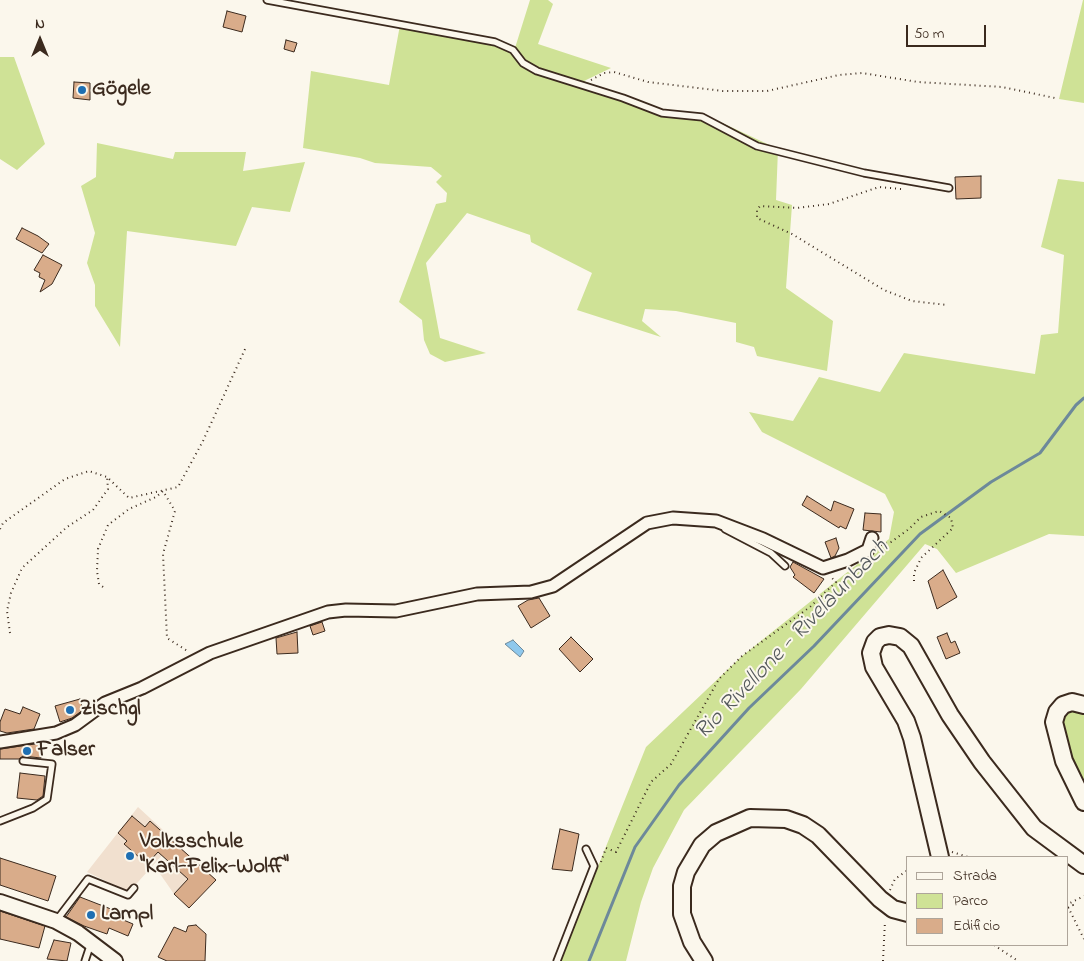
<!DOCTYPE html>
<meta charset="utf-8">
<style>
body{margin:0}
#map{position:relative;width:1084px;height:961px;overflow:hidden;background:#fbf7ec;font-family:"Indie Flower",sans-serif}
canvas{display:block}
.legend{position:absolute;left:906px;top:856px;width:162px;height:90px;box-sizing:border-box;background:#fbf7ec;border:1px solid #aea59a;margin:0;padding:6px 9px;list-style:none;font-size:15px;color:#3b2a1e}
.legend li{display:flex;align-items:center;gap:10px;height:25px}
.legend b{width:25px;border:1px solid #aea59a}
.north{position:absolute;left:15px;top:15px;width:50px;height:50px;-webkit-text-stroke:4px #fbf7ec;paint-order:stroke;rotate:0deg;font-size:14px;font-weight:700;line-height:20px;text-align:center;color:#3b2a1e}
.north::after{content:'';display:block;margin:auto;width:18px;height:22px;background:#3b2a1e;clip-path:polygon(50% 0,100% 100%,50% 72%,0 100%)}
.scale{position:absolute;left:906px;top:25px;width:80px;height:22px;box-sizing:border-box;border:2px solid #3b2a1e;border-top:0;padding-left:6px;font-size:15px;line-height:18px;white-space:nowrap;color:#3b2a1e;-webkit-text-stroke:4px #fbf7ec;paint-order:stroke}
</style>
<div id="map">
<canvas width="1084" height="961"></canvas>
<ul class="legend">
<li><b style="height:6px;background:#fbf7ec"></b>Strada</li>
<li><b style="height:14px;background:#cfe296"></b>Parco</li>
<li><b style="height:14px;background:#d9ac8a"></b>Edificio</li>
</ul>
<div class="north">N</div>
<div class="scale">50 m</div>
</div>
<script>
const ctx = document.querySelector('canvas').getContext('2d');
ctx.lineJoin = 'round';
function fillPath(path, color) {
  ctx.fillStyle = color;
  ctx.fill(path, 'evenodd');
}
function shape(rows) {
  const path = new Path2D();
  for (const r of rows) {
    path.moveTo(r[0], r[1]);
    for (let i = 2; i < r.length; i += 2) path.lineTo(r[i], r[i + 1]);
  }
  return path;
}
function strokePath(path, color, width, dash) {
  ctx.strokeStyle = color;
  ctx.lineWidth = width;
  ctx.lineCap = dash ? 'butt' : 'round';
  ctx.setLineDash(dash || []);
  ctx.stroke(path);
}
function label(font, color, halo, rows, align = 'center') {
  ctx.font = font + ' "Indie Flower",sans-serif';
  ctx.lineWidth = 4;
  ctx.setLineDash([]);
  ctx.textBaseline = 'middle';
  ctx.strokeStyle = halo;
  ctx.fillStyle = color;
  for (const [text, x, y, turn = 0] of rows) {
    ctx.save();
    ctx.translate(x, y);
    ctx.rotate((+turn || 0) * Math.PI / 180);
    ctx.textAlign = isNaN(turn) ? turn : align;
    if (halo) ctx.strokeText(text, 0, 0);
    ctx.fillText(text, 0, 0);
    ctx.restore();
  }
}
const built = shape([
 [138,807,175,841,129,892,87,872],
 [180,847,216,879,189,908,174,894,156,868]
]);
const green = shape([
 [530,0,548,0,553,4,538,44,611,68,584,81,662,110,701,113,778,149,776,200,792,205,786,288,833,321,827,371,757,356,754,347,736,342,736,323,676,311,645,309,642,321,661,337,577,310,592,273,531,242,530,235,467,213,426,263,440,338,486,353,445,362,430,354,424,340,422,320,399,302,436,204,446,202,447,193,436,182,442,176,431,167,375,163,360,158,303,148,311,71,389,85,400,25,515,48],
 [1083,0,1084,0,1084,103,1059,99],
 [0,57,14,57,45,144,17,170,0,159],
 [97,143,173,159,175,152,246,152,243,171,305,162,290,212,252,207,236,246,127,231,120,347,95,306,95,285,87,263,95,233,81,186,96,177],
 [1058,179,1084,182,1084,536,1049,534,956,573,937,549,925,544,801,689,684,810,653,868,641,902,626,961,560,961,646,747,742,656,889,539,894,512,885,494,762,432,749,412,793,421,819,377,880,392,904,353,1035,374,1041,335,1058,333,1064,255,1041,247],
 [1078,711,1084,715,1084,785,1073,764,1062,728,1064,715,1068,712]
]);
const water = shape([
 [513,640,524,651,520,657,505,644,513,640]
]);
const stream = shape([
 [589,961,635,847,679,785,749,708,814,646,920,534,991,482,1040,453,1076,405,1084,398]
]);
const building = shape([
 [227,11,246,16,242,32,223,27,227,11],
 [286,40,297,43,294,52,284,49,286,40],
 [74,82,90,83,90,100,73,98,74,82],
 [981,176,981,198,956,199,955,177,981,176],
 [22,228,38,236,49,244,42,253,16,239,22,228],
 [43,255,62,265,52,284,40,292,45,280,39,277,40,273,34,270,43,255],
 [807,496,831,511,834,501,854,509,846,529,840,526,839,528,802,505,807,496],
 [865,513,881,514,881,532,863,530,865,513],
 [836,538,839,548,835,556,831,558,825,542,836,538],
 [793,562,824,579,814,593,793,577,795,575,790,567,793,562],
 [943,570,957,597,937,609,928,581,943,570],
 [539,598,550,616,531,628,518,606,528,600,539,598],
 [322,622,325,631,313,635,310,626,322,622],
 [297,632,298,653,277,654,276,638,297,632],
 [947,633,951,643,955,641,960,653,946,659,937,637,947,633],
 [571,637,593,659,580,672,559,649,571,637],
 [80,699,83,710,72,718,60,722,55,706,80,699],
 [23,707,40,714,34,729,7,733,0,731,0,722,5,709,20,714,23,707],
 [42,743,41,758,23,756,19,759,0,759,0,749,42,743],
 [20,773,45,776,43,796,37,800,17,798,20,773],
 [132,816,145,827,150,821,216,880,189,908,174,894,188,879,158,852,147,864,124,844,127,841,118,833,132,816],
 [560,829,579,834,572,871,552,869,560,829],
 [0,858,56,876,48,901,0,885,0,858],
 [80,897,116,911,114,916,133,924,128,936,109,928,107,934,84,926,66,917,80,897],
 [0,911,45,926,39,948,0,939,0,911],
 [196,925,206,934,205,961,167,961,158,957,174,927,186,932,188,926,196,925],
 [54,940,71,943,67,961,47,959,54,940]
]);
const path = shape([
 [591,80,604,73,614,72,648,82,723,91,767,91,839,75,862,73,918,82,1002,87,1055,98],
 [901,189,879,187,829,204,797,208,760,206,757,210,757,218,792,234,884,290,912,301,947,305],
 [0,529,3,523,65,479,89,471,107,477,129,498,178,487,203,441,246,347],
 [881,545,891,542,909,529,921,517,939,511,951,518,953,528,921,558,914,573,914,582],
 [103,587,99,584,97,571,98,549,108,525,129,509,156,497,163,491,175,511,163,554,167,638,189,652],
 [10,633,7,611,11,593,22,568,67,527,93,510,108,489,107,477],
 [952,852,968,857],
 [601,862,606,848,616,852,651,782,671,764,719,679,742,656,810,607,836,582,831,577],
 [890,890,895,879,908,870],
 [1068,907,1084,939],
 [1068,908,1073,905,1070,903,1084,896],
 [994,945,1018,961],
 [883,961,885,921]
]);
const service = shape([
 [267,0,495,42,513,50,523,63,537,71,623,98,662,113,702,117,757,146,864,173,949,188],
 [725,529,771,553,785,566],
 [0,821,33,808,47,799,52,764,23,761],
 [56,921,88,879,128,895,134,888],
 [85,961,91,943],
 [557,961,594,866,586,849]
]);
const minor = shape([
 [0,742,56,733,75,725,105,703,142,688,210,653,328,612,346,610,396,611,477,594,531,592,553,586,647,523,673,518,716,521,763,539,823,568,848,560,868,550,872,538]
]);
const tertiary = shape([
 [0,902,56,921,78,933,115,961]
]);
const secondary = shape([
 [1084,705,1072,702,1063,705,1057,712,1054,722,1064,761,1084,802],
 [940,857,912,738,906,721,874,667,871,653,875,642,880,637,889,635,900,637,911,646,950,715,982,762,1034,828,1084,865],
 [704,961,692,942,682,914,682,886,686,872,702,845,716,833,750,818,786,819,803,825,818,835,880,899,893,909,908,913]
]);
const markers = [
 [82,90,5,"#1f6fb2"],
 [70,710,5,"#1f6fb2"],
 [27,751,5,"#1f6fb2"],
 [130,856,5,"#1f6fb2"],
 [91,915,5,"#1f6fb2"]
];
const poiNames = [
 ["Gögele",92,90],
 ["Zischgl",80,710],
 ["Falser",37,751],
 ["Volksschule",140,843],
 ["\"Karl-Felix-Wolff\"",140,868],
 ["Lampl",101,915]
];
const waterNames = [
 ["Rio Rivellone - Rivelaunbach",793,641,-46]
];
fillPath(built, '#f1e0cf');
fillPath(green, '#cfe296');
fillPath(water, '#8ec8ed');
strokePath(water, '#6d899a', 1);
strokePath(stream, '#6d899a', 3);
fillPath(building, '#d9ac8a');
strokePath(building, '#3b2a1e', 1);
strokePath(service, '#3b2a1e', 9);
strokePath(minor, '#3b2a1e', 15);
strokePath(tertiary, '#3b2a1e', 18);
strokePath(secondary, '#3b2a1e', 20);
strokePath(path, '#3b2a1e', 2, [1, 4]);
strokePath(service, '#fbf7ec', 5.5);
strokePath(minor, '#fbf7ec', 11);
strokePath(tertiary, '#fbf7ec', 14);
strokePath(secondary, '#fbf7ec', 16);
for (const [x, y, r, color] of markers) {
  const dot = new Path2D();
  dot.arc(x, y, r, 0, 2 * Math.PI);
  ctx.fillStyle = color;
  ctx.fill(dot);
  strokePath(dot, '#fbf7ec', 2);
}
label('bold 22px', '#3b2a1e', '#fbf7ec', poiNames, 'left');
label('italic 24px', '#54595c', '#fbf7ec', waterNames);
</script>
